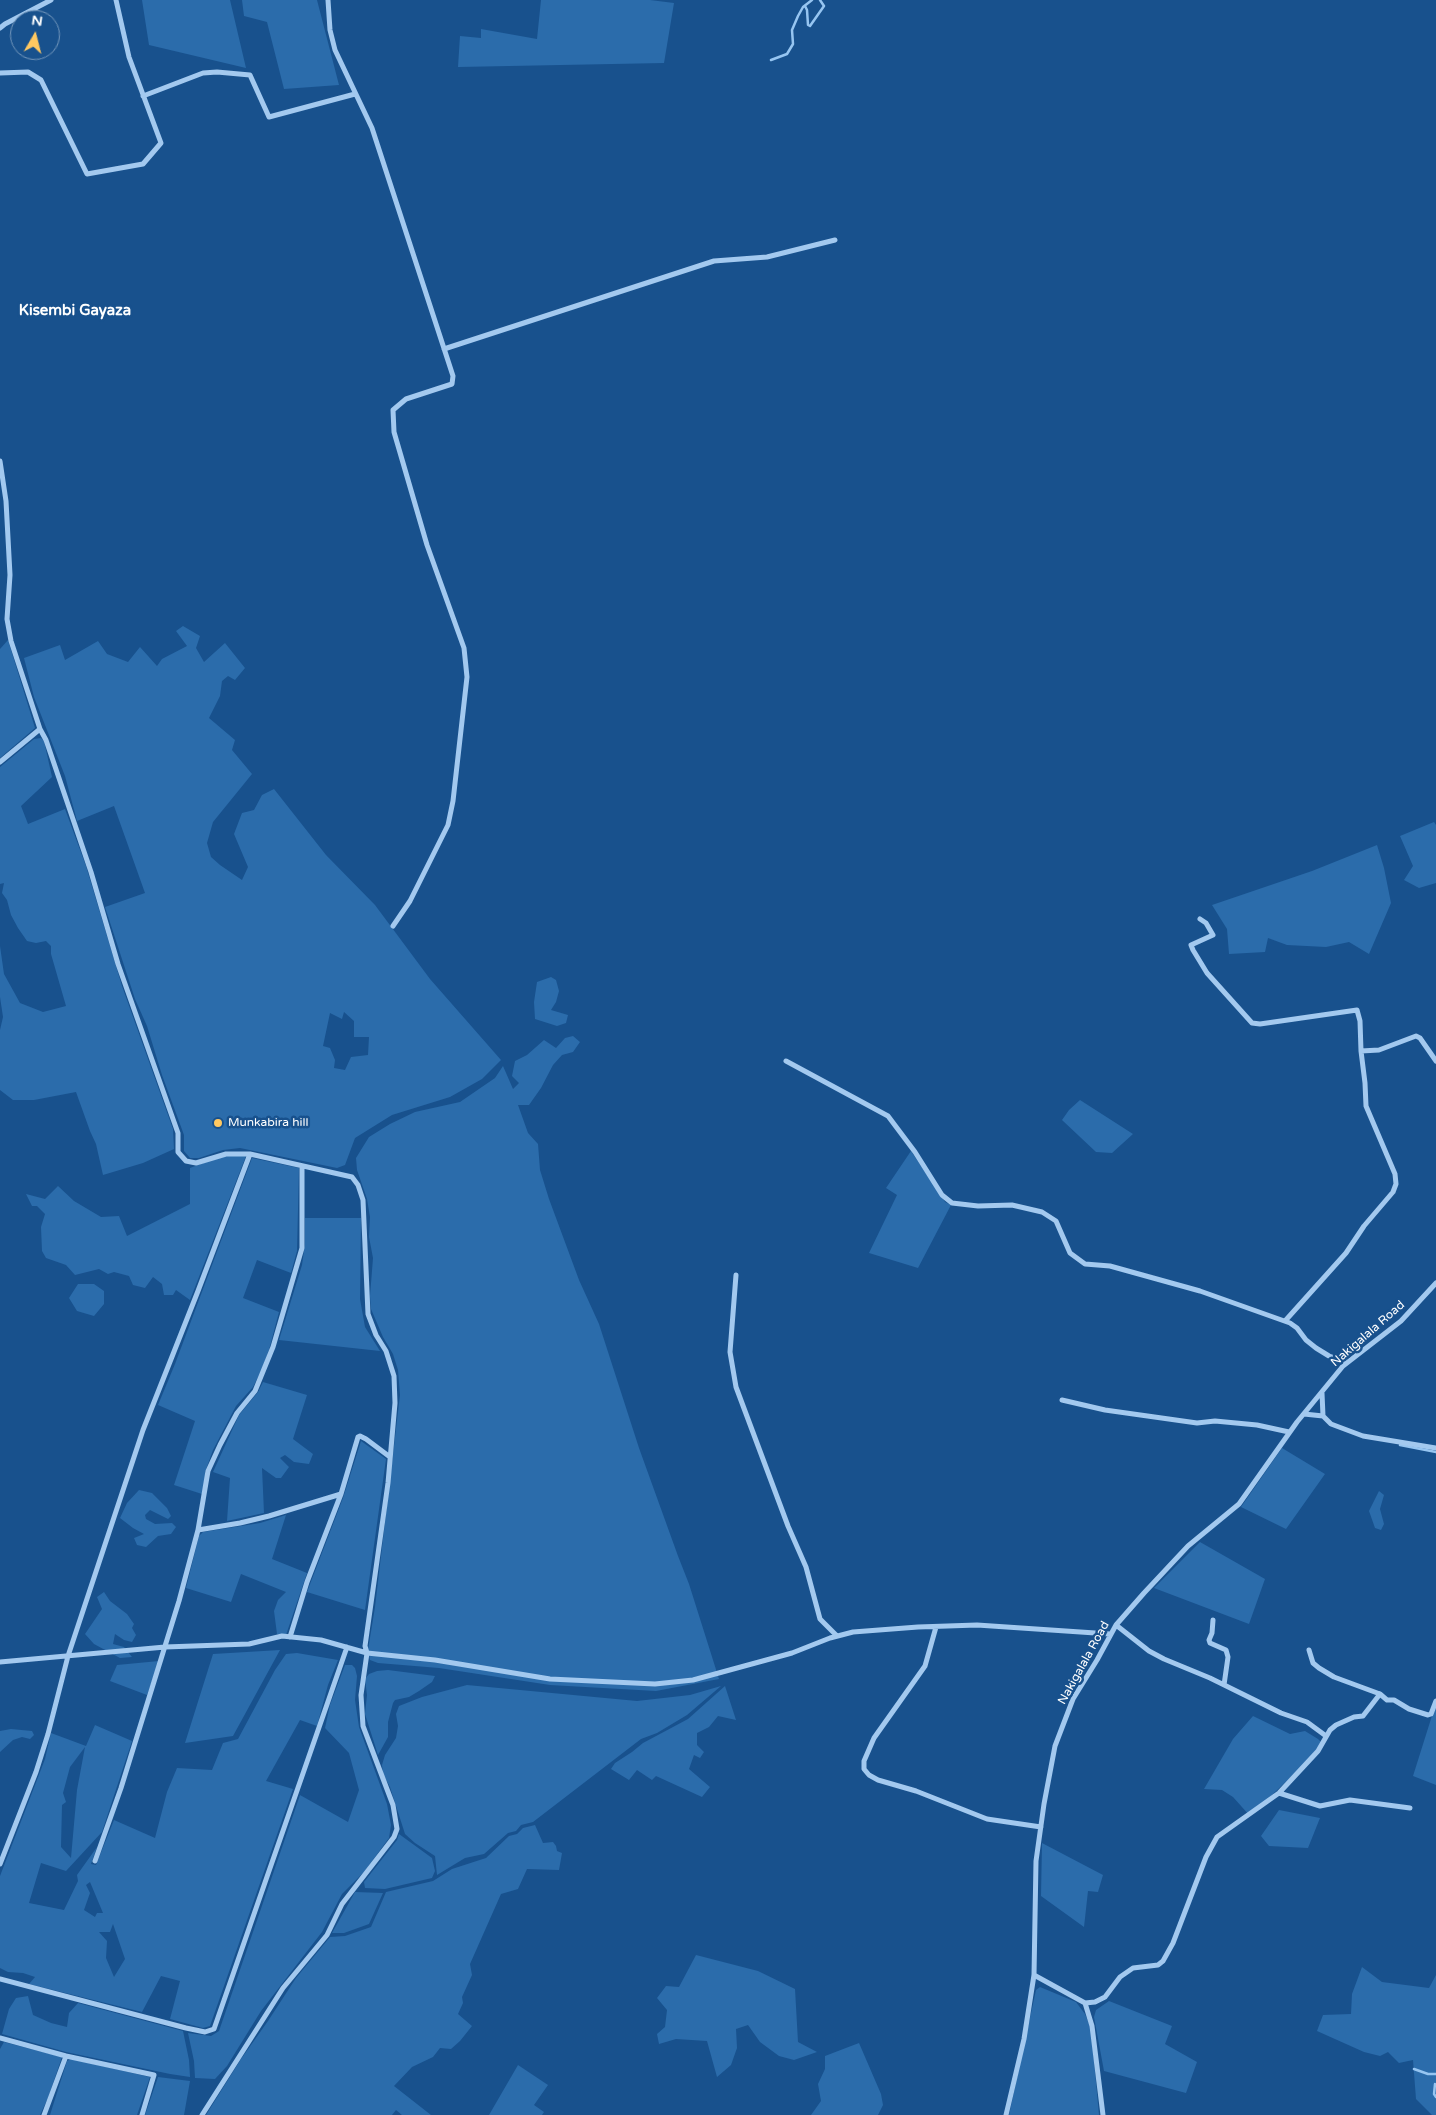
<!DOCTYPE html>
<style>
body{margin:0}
#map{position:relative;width:1436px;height:2115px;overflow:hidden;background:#18518d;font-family:"Varela Round",sans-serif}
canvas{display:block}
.north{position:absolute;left:10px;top:10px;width:50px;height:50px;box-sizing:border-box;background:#18518d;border:1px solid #7497bb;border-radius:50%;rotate:8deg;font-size:14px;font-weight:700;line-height:20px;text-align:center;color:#fff}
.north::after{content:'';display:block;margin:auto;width:18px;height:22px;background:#ffc861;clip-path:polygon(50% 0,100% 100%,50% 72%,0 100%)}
</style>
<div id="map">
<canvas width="1436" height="2115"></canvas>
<div class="north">N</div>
</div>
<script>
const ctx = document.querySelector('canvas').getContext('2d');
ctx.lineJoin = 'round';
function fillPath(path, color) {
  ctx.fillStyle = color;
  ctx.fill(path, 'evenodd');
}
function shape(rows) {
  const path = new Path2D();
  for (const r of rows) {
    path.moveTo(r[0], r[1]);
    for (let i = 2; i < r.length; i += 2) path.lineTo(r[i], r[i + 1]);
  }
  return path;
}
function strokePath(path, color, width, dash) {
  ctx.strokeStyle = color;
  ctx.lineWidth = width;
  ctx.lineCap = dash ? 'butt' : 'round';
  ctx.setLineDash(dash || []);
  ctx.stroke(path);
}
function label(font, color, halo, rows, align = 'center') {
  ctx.font = font + ' "Varela Round",sans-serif';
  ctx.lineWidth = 5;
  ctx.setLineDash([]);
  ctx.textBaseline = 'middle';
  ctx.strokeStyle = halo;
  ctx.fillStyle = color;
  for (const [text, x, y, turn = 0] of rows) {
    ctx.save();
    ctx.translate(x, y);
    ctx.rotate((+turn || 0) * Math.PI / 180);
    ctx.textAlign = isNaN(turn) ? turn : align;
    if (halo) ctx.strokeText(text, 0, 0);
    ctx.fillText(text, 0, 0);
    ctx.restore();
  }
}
const green = shape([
 [142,0,230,0,246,68,149,45],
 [242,0,317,0,339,85,284,89,267,22,244,16],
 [541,0,650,0,674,3,664,63,458,67,460,36,481,38,481,29,537,39],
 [183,626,200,636,196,648,204,662,225,643,245,668,235,680,228,676,222,681,220,696,209,718,235,740,232,750,252,774,213,822,207,843,211,857,220,865,242,880,248,867,234,834,242,813,254,810,262,795,274,789,326,855,375,905,430,979,501,1060,482,1079,450,1097,392,1115,355,1138,345,1165,337,1168,240,1148,223,1150,199,1158,190,1158,184,1151,184,1135,162,1075,147,1026,135,999,105,907,145,893,114,806,77,821,65,776,34,697,24,658,60,645,65,660,98,641,107,654,128,662,140,647,157,666,162,659,187,646,176,631],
 [344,1012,354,1021,354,1037,369,1037,368,1055,351,1057,345,1070,334,1068,335,1060,330,1048,323,1046,330,1013,342,1019],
 [8,640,35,728,0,758,0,649],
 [41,738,44,741,52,777,21,806,28,824,65,809,86,866,122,986,173,1129,174,1149,143,1163,103,1175,96,1144,90,1131,76,1092,34,1100,13,1100,0,1090,0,1030,3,1017,0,997,0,946,4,974,20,1003,43,1012,66,1006,51,954,51,946,46,941,36,943,27,941,18,928,11,915,7,900,2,893,4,883,0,884,0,767,34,739],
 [1434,822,1436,825,1436,883,1419,888,1404,880,1413,866,1400,836],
 [1377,845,1384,868,1391,903,1369,954,1349,942,1326,947,1287,945,1268,938,1265,952,1229,954,1227,929,1212,905,1312,871],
 [551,977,556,980,559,991,556,1002,551,1010,568,1015,566,1023,557,1026,535,1019,534,1002,537,982],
 [573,1036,580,1042,573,1052,562,1055,553,1065,541,1088,529,1105,518,1105,528,1133,538,1144,540,1170,549,1199,579,1280,599,1324,639,1448,678,1556,689,1584,719,1679,656,1691,550,1685,439,1668,378,1663,370,1660,368,1650,375,1607,400,1395,398,1370,393,1354,383,1337,371,1309,370,1296,373,1258,369,1237,370,1217,367,1199,357,1170,356,1158,369,1137,390,1124,415,1112,460,1102,495,1078,503,1066,513,1089,519,1083,512,1076,515,1061,527,1055,544,1040,556,1048,565,1038],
 [1080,1100,1133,1134,1112,1153,1096,1152,1062,1120,1069,1110],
 [911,1151,945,1202,951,1205,918,1268,869,1253,897,1195,886,1188],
 [231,1155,246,1156,190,1300,176,1290,173,1295,164,1295,162,1284,153,1277,145,1288,133,1285,129,1276,114,1272,108,1274,99,1269,75,1275,66,1265,46,1258,42,1251,41,1227,45,1214,37,1206,32,1206,26,1194,45,1199,58,1186,74,1201,101,1217,119,1216,127,1236,190,1204,190,1168,214,1159],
 [252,1158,299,1168,297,1251,291,1273,257,1260,243,1298,279,1312,269,1350,262,1369,253,1387,236,1406,213,1450,205,1472,205,1481,202,1494,174,1485,195,1421,158,1405,175,1364],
 [305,1218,361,1218,360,1299,365,1327,380,1351,279,1340,302,1265,305,1244],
 [78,1284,94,1284,104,1291,104,1304,94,1316,77,1311,69,1298],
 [263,1382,307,1395,293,1439,313,1454,309,1464,294,1462,285,1455,280,1458,289,1467,281,1478,276,1478,262,1468,264,1513,227,1521,230,1478,213,1472,239,1415,258,1392],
 [361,1441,386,1459,365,1610,307,1592,343,1498],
 [1282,1448,1325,1474,1286,1529,1241,1507],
 [139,1490,152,1493,167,1508,171,1516,168,1519,150,1510,145,1515,146,1519,155,1524,172,1523,176,1527,171,1534,158,1536,146,1547,137,1545,134,1538,144,1534,133,1528,120,1518,127,1503],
 [1379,1491,1384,1495,1380,1509,1384,1524,1381,1530,1375,1528,1369,1511],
 [286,1515,272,1559,307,1573,286,1635,277,1634,274,1611,278,1600,286,1592,241,1574,231,1602,186,1588,199,1536,203,1532,260,1523],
 [1200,1542,1265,1579,1249,1624,1154,1588],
 [104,1592,110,1601,127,1614,134,1624,132,1628,136,1635,132,1642,124,1640,115,1634,113,1644,124,1647,132,1657,120,1658,94,1644,85,1634,102,1609,97,1597],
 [280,1650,233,1736,185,1743,213,1654],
 [297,1653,338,1660,328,1685,317,1726,300,1720,266,1781,293,1789,210,2026,203,2028,170,2019,180,1981,161,1976,142,2012,29,1984,35,1977,23,1973,8,1972,0,1968,0,1876,45,1759,51,1733,86,1746,95,1725,132,1741,102,1832,66,1871,41,1863,29,1903,64,1910,78,1881,77,1875,97,1847,91,1864,96,1865,114,1820,155,1838,167,1792,177,1768,212,1770,223,1743,238,1739,275,1670,286,1654],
 [85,1747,77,1790,71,1858,61,1847,62,1805,66,1802,63,1793,70,1767],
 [90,1882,103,1913,97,1913,95,1917,84,1910,90,1893,86,1885],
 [113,1924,125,1959,114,1977,106,1958,107,1941,99,1932,110,1932],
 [159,1661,147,1695,110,1681,117,1665],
 [345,1665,352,1665,355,1668,357,1676,355,1700,359,1727,387,1804,391,1825,389,1838,364,1872,342,1894,322,1932,261,2011,227,2066,215,2079,195,2078,194,2061,188,2033,211,2036,219,2031,300,1795,348,1822,359,1790,349,1753,325,1728,330,1705],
 [388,1670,435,1676,432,1682,419,1691,409,1697,395,1700,393,1703,388,1722,388,1737,378,1755,365,1714,367,1695,365,1679,369,1674,377,1671],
 [467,1685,637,1701,690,1695,721,1686,687,1715,657,1733,641,1739,533,1822,521,1825,516,1831,508,1833,484,1854,465,1858,437,1875,435,1856,415,1843,405,1834,390,1787,383,1774,382,1765,385,1755,396,1738,398,1726,396,1714,399,1706,422,1697],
 [725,1686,736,1720,718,1716,709,1727,697,1733,697,1745,704,1752,700,1758,694,1755,689,1769,710,1787,702,1797,656,1776,652,1780,637,1770,629,1780,611,1769,615,1763,632,1752,643,1743,688,1719],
 [1436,1703,1436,1785,1413,1776],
 [1253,1716,1290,1734,1305,1731,1318,1739,1322,1743,1296,1772,1250,1816,1233,1797,1222,1790,1204,1789,1233,1739],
 [11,1729,32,1731,34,1735,30,1739,22,1737,13,1740,0,1752,0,1731],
 [1279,1810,1320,1818,1308,1848,1269,1846,1261,1836],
 [535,1825,543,1843,553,1842,556,1846,557,1851,562,1853,559,1870,527,1869,518,1889,501,1894,470,1964,472,1975,462,1997,463,2003,458,2014,472,2026,460,2041,451,2049,440,2048,433,2057,412,2067,394,2086,431,2115,402,2115,396,2110,392,2115,206,2115,241,2059,268,2021,296,1978,330,1937,345,1936,371,1927,386,1892,433,1881,452,1869,486,1858,509,1836,517,1834,523,1828],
 [399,1834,432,1858,435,1871,432,1878,385,1889,365,1888,364,1882,397,1840],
 [1042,1843,1103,1875,1098,1892,1088,1891,1084,1927,1041,1896],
 [355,1892,383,1893,369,1924,344,1933,332,1933],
 [696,1955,758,1971,795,1989,798,2042,817,2052,794,2060,779,2056,760,2042,748,2025,736,2029,737,2048,731,2065,717,2077,707,2041,676,2039,659,2044,657,2034,665,2027,667,2010,657,1998,666,1986,679,1987],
 [1362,1967,1382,1982,1429,1988,1436,1975,1436,2115,1432,2115,1416,2099,1413,2060,1399,2063,1388,2052,1380,2056,1364,2052,1317,2031,1323,2015,1351,2014,1352,1994],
 [1040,1987,1076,2002,1085,2014,1091,2028,1099,2115,1009,2115,1036,1990],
 [28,1996,33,2015,51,2023,67,2027,69,2013,78,2003,183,2031,189,2060,190,2077,170,2074,66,2052,2,2034,9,2009,16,1998],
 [1109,2001,1172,2026,1165,2044,1197,2062,1186,2093,1104,2071,1094,2017,1096,2010],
 [4,2042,62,2057,48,2098,40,2115,0,2115,0,2049],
 [859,2043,881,2094,883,2105,878,2115,811,2115,821,2101,818,2084,825,2069,825,2056],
 [71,2059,150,2077,137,2115,50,2115,67,2061],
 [518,2065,548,2085,534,2105,544,2112,542,2115,489,2115],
 [158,2077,190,2081,184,2115,145,2115]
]);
const stream = shape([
 [805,6,807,10,808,25,810,26,824,6,820,0],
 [771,60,787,54,793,44,792,30,798,16,803,7,812,0],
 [1400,1445,1436,1452],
 [1414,2069,1428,2074,1436,2074],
 [1435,2084,1434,2094,1436,2097]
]);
const minor = shape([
 [328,0,330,30,335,50,372,128,453,376,452,384,406,399,393,410,394,432,427,545,464,648,467,677,453,801,448,825,410,901,393,926],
 [0,28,5,24,51,0],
 [0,73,28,72,41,80,87,174,143,164,161,143,129,57,116,0],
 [143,96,203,73,217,72,250,75,269,117,355,94],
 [444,349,714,261,767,257,835,240],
 [0,461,6,501,10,575,7,619,11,641,40,729,46,740,91,872,118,964,173,1119,178,1133,178,1152,186,1161,196,1163,226,1154,250,1154,352,1177,358,1185,363,1200,368,1314,376,1335,386,1351,394,1376,395,1403,388,1483,365,1646,367,1653,361,1695,363,1726,393,1805,397,1829,394,1837,342,1904,327,1935,283,1988,202,2115],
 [0,762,40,729],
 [1200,919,1206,923,1213,935,1191,945,1193,950,1207,973,1252,1023,1260,1024,1357,1010,1360,1021,1361,1051,1379,1050,1416,1036,1420,1038,1436,1061],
 [786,1061,888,1116,915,1152,942,1195,952,1203,978,1206,1012,1205,1042,1212,1056,1221,1070,1253,1085,1264,1110,1266,1200,1291,1290,1323,1297,1328,1306,1340,1316,1348,1329,1356,1347,1362],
 [736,1275,730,1352,736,1387,788,1526,806,1567,820,1619,837,1636],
 [1285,1321,1346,1253,1364,1226,1393,1192,1396,1184,1395,1174,1366,1106,1365,1083,1361,1051],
 [1322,1393,1323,1416,1331,1424,1363,1436,1436,1448],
 [1062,1400,1105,1410,1197,1423,1215,1421,1257,1425,1289,1432],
 [1304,1414,1323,1416],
 [198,1530,240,1523,269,1516,341,1494],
 [1213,1620,1212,1633,1209,1640,1210,1643,1226,1650,1228,1657,1224,1685],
 [1116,1625,1149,1651,1164,1659,1210,1678,1281,1713,1307,1722,1326,1736],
 [936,1627,925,1666,874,1738,864,1761,864,1769,869,1775,878,1780,916,1791,987,1819,1041,1827],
 [290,1637,307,1582,341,1494,358,1437,360,1436,366,1439,390,1457],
 [1309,1650,1313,1663,1319,1668,1334,1677,1380,1694],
 [0,1662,165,1647,249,1644,282,1636,321,1640,367,1653,435,1660,550,1679,655,1684,693,1680,792,1653,830,1638,853,1632,918,1627,977,1625,1110,1634],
 [1279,1793,1320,1806,1350,1800,1410,1808],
 [95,1861,121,1788,179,1601,198,1530,208,1471,220,1445,237,1413,255,1391,273,1347,302,1248,302,1166],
 [0,1864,36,1772,48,1734,68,1656,143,1430,198,1291,250,1154],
 [1034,1975,1085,2003,1095,2002,1105,1997,1120,1977,1133,1968,1158,1965,1163,1961,1173,1943,1206,1857,1217,1837,1279,1793,1318,1751,1330,1730,1336,1725,1354,1717,1363,1716,1380,1694,1387,1700,1394,1700,1409,1709,1428,1715,1431,1714,1436,1701],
 [0,1979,186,2028,205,2032,214,2029,347,1647],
 [1085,2003,1092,2026,1103,2115],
 [0,2038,66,2056,154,2075,142,2115],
 [44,2115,66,2056],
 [1006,2115,1024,2039,1034,1975,1036,1861,1044,1804,1055,1746,1073,1699,1097,1660,1116,1625,1144,1593,1188,1546,1239,1504,1297,1422,1343,1366,1401,1321,1436,1283]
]);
const markers = [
 [218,1123,5,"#ffc861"]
];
const poiNames = [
 ["Munkabira hill",228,1123]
];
const streetNames = [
 ["Nakigalala Road",1368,1334,-41],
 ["Nakigalala Road",1084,1663,-61]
];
const quarterNames = [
 ["Kisembi Gayaza",75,311]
];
fillPath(green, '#2b6cab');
strokePath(stream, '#96c5f1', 2.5);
strokePath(minor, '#a3c9ef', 5);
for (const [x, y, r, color] of markers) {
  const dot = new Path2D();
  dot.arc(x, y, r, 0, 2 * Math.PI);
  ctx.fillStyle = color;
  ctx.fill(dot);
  strokePath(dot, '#18518d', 2);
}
label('12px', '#fff', '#18518d', poiNames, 'left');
label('12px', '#fff', '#18518d', streetNames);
label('bold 15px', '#fff', '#18518d', quarterNames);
</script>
